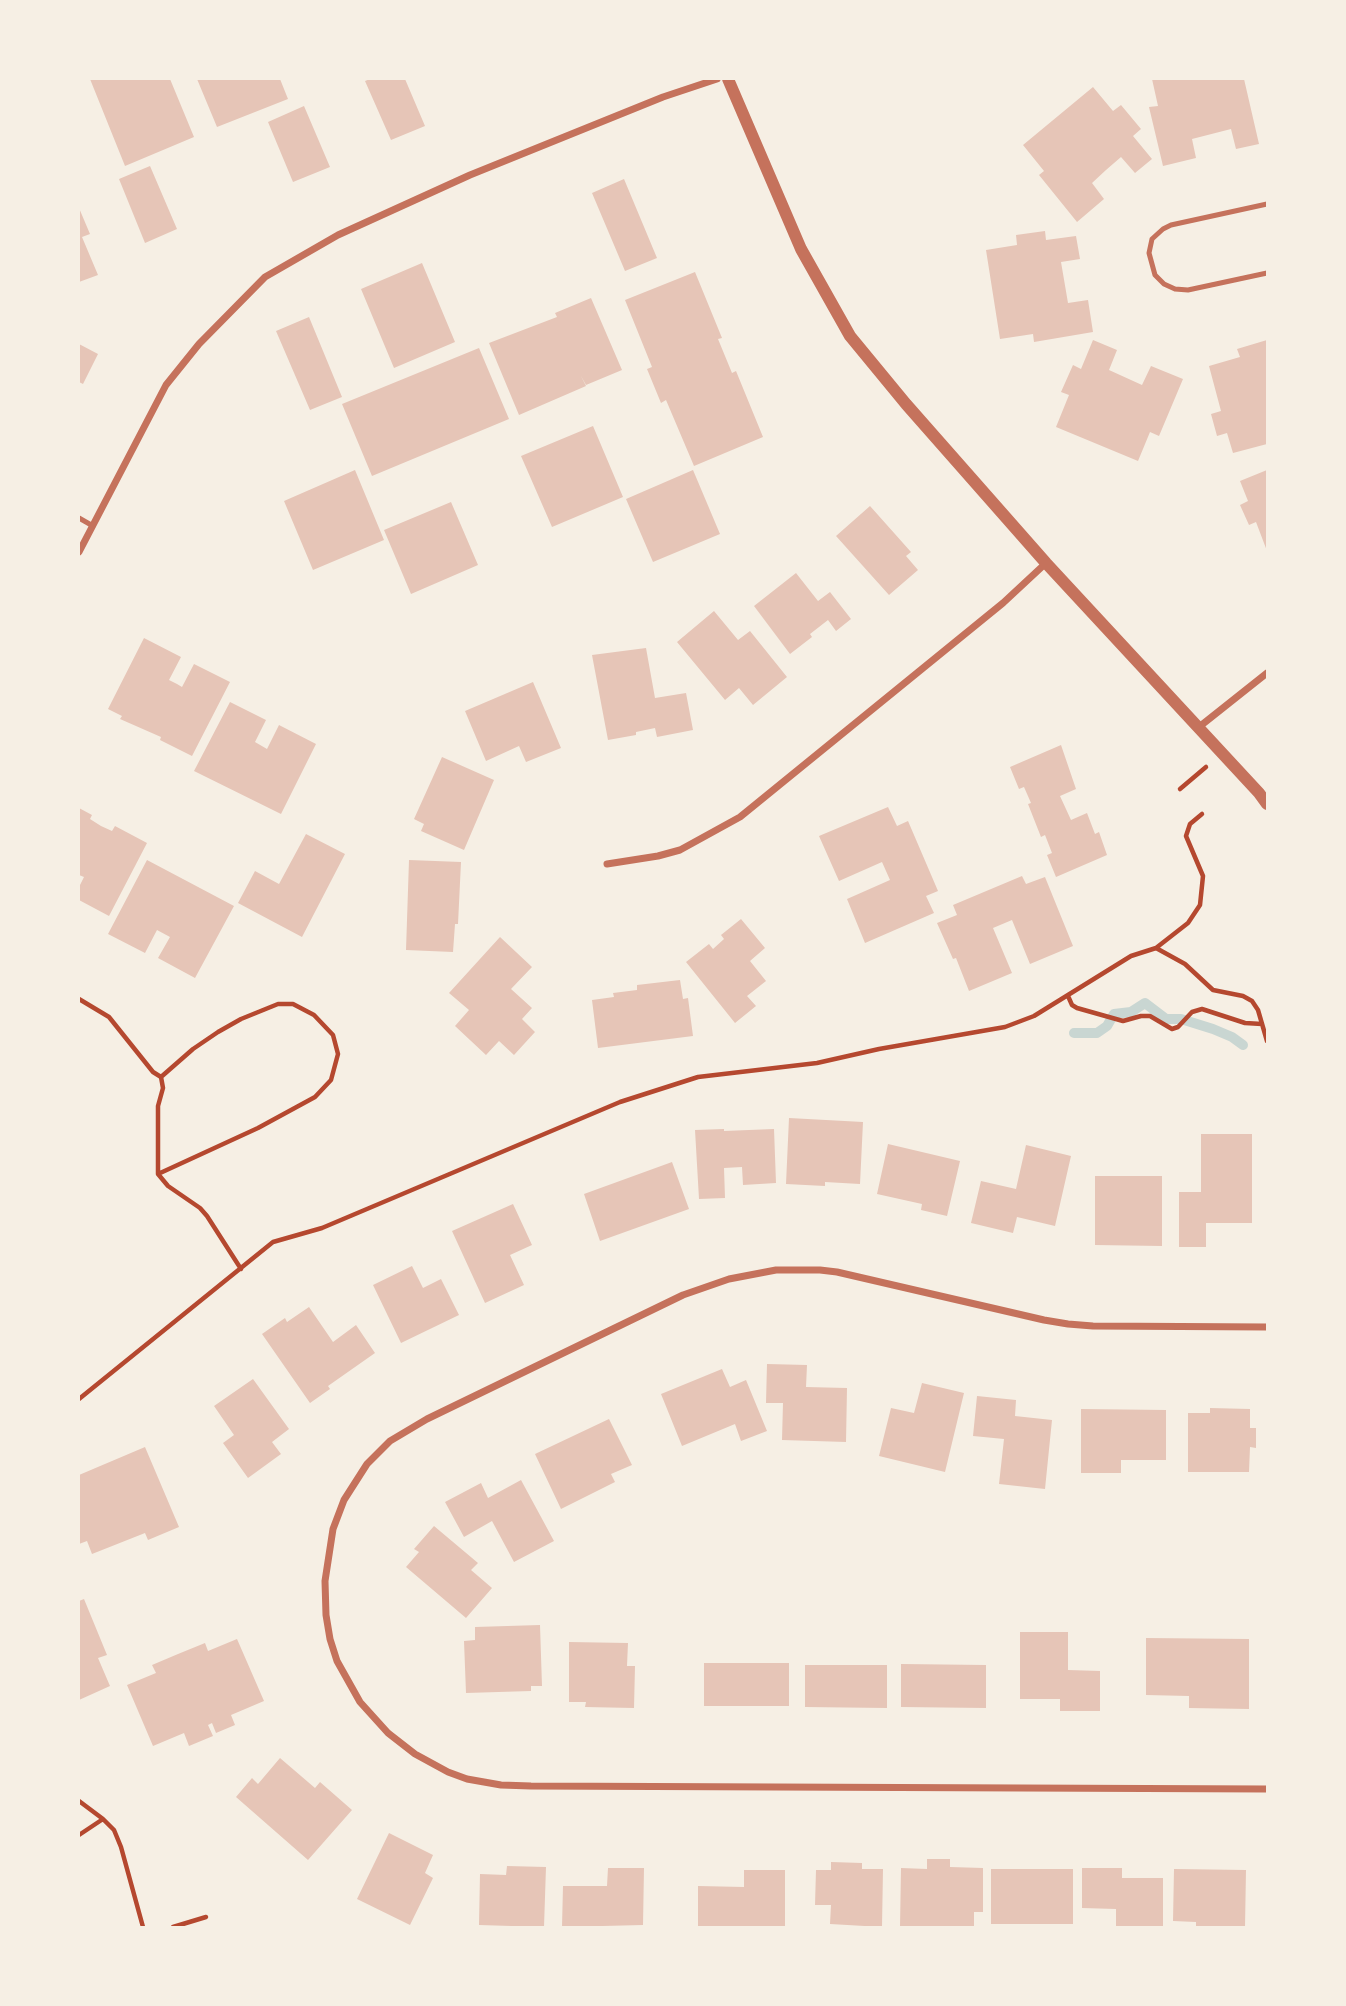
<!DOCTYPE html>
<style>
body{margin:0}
#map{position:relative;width:1346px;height:2006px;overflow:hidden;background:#f6efe4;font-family:"Sofia Sans Condensed",sans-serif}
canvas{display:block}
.frame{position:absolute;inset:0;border:80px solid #f6efe4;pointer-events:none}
</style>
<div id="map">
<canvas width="1346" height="2006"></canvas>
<div class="frame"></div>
</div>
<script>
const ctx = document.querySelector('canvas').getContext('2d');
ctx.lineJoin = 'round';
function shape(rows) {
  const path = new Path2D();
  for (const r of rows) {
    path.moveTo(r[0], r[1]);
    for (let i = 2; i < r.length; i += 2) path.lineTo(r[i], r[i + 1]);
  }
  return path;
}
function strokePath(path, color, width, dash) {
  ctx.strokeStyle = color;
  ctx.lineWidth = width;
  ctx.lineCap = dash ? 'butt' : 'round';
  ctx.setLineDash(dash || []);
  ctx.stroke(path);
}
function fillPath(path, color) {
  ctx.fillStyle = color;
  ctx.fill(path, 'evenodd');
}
const stream = shape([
 [1074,1033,1097,1033,1107,1026,1114,1014,1131,1012,1145,1003,1166,1019,1181,1019,1213,1029,1232,1037,1243,1045]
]);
const building = shape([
 [90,79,170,79,194,137,125,166],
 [197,79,280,79,288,99,217,127],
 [370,79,405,79,425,126,391,140,365,81],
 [1152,79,1244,79,1259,144,1236,149,1231,129,1192,139,1196,158,1163,166,1149,107,1158,106],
 [1093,87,1113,111,1121,105,1141,129,1133,136,1152,159,1135,173,1121,157,1106,170,1092,183,1104,199,1077,222,1039,175,1044,171,1023,145],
 [304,106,330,167,293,182,268,122],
 [150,166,177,229,145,243,119,179],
 [624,179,657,258,625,271,592,193],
 [79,208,90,234,82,237,98,275,79,282],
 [1045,231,1046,240,1076,236,1080,259,1061,262,1068,303,1088,300,1093,332,1034,342,1033,334,1000,339,986,250,1017,245,1016,235],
 [422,263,455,342,394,368,361,289],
 [695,272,722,338,718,339,732,373,736,371,763,437,694,466,666,400,661,403,647,369,652,367,625,300],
 [591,298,622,370,586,385,581,376,586,386,519,415,489,343,557,317,555,313],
 [309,317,342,397,310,410,276,331],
 [1093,340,1117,350,1109,370,1142,385,1151,366,1183,379,1159,436,1150,432,1138,461,1056,427,1069,395,1061,392,1073,365,1081,369],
 [1267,340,1267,444,1233,453,1227,433,1217,436,1211,414,1221,411,1209,366,1240,357,1237,349],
 [79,344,98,354,83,384,79,382],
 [479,348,509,419,372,476,342,404],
 [593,426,623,497,552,527,521,456],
 [355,470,384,540,313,570,284,501],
 [693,470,720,534,653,562,626,499],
 [1267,470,1267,551,1256,522,1249,525,1240,505,1248,501,1240,481],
 [451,502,478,565,411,594,384,530],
 [870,506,911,552,906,556,918,570,889,595,836,536],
 [796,573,818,601,830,592,851,619,836,631,828,620,810,634,812,637,790,654,754,606],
 [714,611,738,640,750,631,787,677,753,705,739,688,725,700,677,642],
 [144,638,181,657,169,680,177,684,182,687,194,664,230,682,192,756,160,740,161,737,120,719,122,716,108,709],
 [646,648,655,698,686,693,693,730,657,737,655,728,636,732,636,735,608,740,592,655],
 [533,682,561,748,526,762,519,746,486,761,465,711],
 [230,702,266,720,255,742,267,749,279,725,316,744,281,814,194,771],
 [1061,745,1076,789,1060,796,1071,820,1087,813,1095,834,1099,832,1107,855,1056,877,1047,855,1052,853,1045,835,1041,837,1028,804,1031,803,1024,787,1019,789,1010,767],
 [442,757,494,780,464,850,421,831,424,824,414,819],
 [888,807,897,826,908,821,938,891,926,896,934,913,865,943,847,899,890,880,882,862,839,881,819,836],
 [79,808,92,815,90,819,101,826,112,831,115,826,147,843,109,916,79,900,79,887,84,877,79,875],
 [306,834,345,854,302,937,238,903,255,871,279,884],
 [147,860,234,906,195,978,158,958,170,937,157,930,145,953,108,934],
 [409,860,461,862,458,924,455,924,453,952,406,950],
 [1022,876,1026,884,1045,877,1073,946,1030,964,1012,920,993,928,1012,973,969,991,956,958,953,959,937,923,957,915,953,905],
 [741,919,765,948,750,961,766,981,747,996,756,1006,735,1023,686,962,709,944,713,949,724,939,721,935],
 [500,937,532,967,511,989,532,1008,522,1019,535,1032,514,1055,499,1041,486,1055,455,1026,469,1010,449,993],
 [680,980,683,999,688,998,693,1036,598,1048,592,1000,614,997,613,993,637,990,637,985],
 [789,1118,863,1122,860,1184,825,1182,825,1186,786,1184],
 [724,1129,724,1131,774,1129,776,1183,743,1185,742,1167,724,1168,725,1198,699,1199,695,1130],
 [1201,1134,1252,1134,1252,1223,1206,1223,1206,1247,1179,1247,1179,1192,1201,1192],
 [888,1144,960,1161,947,1216,921,1210,922,1204,877,1194],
 [1026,1145,1071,1156,1055,1226,1017,1217,1013,1233,971,1223,981,1181,1016,1189],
 [672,1162,689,1209,600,1241,584,1194],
 [1095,1176,1162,1176,1162,1246,1095,1245],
 [513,1204,532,1245,510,1255,524,1285,485,1303,452,1231],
 [412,1266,423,1288,441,1279,459,1315,401,1343,373,1285],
 [309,1307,333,1342,356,1325,375,1353,328,1386,330,1389,310,1403,262,1334,285,1318,287,1322],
 [767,1364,807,1365,806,1387,847,1388,846,1442,782,1440,783,1403,766,1403],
 [722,1369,730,1387,746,1380,767,1431,741,1441,735,1424,682,1446,661,1394],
 [253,1379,289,1429,272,1442,281,1454,248,1478,223,1443,234,1435,214,1406],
 [922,1383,964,1393,945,1472,879,1456,891,1408,914,1413],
 [977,1396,1016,1400,1015,1416,1052,1420,1045,1489,999,1484,1004,1439,973,1436],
 [1210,1408,1250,1409,1250,1428,1256,1428,1256,1448,1250,1447,1249,1472,1188,1472,1188,1413,1210,1413],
 [1081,1409,1166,1410,1166,1460,1121,1460,1121,1473,1081,1473],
 [609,1419,632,1465,611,1474,615,1482,561,1509,535,1454],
 [145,1447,179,1527,148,1540,145,1533,92,1554,87,1541,79,1544,79,1475],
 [521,1480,554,1541,514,1562,492,1521,464,1537,445,1502,481,1483,488,1498],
 [434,1526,478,1563,471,1570,492,1588,466,1618,406,1567,419,1552,414,1549],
 [84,1599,107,1655,98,1658,110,1686,79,1700,79,1601],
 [540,1625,542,1686,531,1686,531,1691,466,1693,464,1641,475,1640,475,1627],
 [1020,1632,1068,1632,1068,1670,1100,1671,1100,1711,1060,1711,1060,1699,1020,1699],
 [1146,1638,1249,1639,1249,1709,1189,1708,1189,1696,1146,1695],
 [237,1639,264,1701,231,1715,235,1725,216,1733,212,1723,208,1725,213,1736,189,1746,184,1733,153,1746,127,1685,156,1673,152,1665,178,1654,205,1643,208,1651],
 [569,1642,628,1643,627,1666,635,1666,634,1708,585,1707,586,1702,569,1702],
 [704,1663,789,1663,789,1706,704,1706],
 [901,1664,986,1665,986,1708,901,1707],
 [805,1665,887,1665,887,1708,805,1707],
 [280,1758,315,1788,320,1782,352,1810,308,1860,236,1797,252,1778,258,1784],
 [389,1833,433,1855,425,1873,433,1878,410,1925,357,1899],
 [927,1859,950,1859,950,1867,983,1868,983,1912,974,1912,974,1927,900,1927,901,1868,927,1869],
 [831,1862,862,1863,862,1869,883,1869,882,1927,830,1924,831,1905,815,1905,816,1870,831,1870],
 [507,1866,546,1867,544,1927,479,1925,480,1874,506,1875],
 [608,1868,644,1868,643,1925,562,1927,563,1886,607,1886],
 [1082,1868,1122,1868,1122,1878,1163,1878,1163,1927,1116,1927,1116,1909,1082,1908],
 [991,1869,1073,1869,1073,1924,991,1924],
 [1174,1869,1246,1870,1245,1927,1196,1927,1196,1922,1173,1921],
 [744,1870,785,1870,785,1927,698,1927,698,1886,744,1887]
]);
const path = shape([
 [1180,789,1206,767],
 [1156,948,1185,964,1213,990,1243,996,1252,1001,1258,1010,1267,1041],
 [1068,996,1072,1005,1077,1008,1123,1021,1141,1016,1150,1016,1172,1029,1178,1027,1192,1012,1202,1009,1245,1023,1262,1024],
 [79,999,109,1017,153,1072,161,1077,163,1088,158,1106,158,1174,168,1186,200,1208,207,1216,241,1269],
 [158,1174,258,1128,315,1097,331,1080,338,1054,333,1035,314,1015,293,1004,278,1004,241,1019,218,1032,193,1049,161,1077],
 [79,1399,273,1242,322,1228,620,1102,698,1077,817,1063,879,1049,1005,1027,1034,1016,1131,956,1156,948,1188,923,1200,905,1203,876,1186,836,1190,824,1202,814],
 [79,1801,103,1819,114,1830,121,1847,143,1927],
 [79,1835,103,1819],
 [173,1927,206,1917]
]);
const service = shape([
 [1267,204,1171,225,1163,229,1152,239,1149,253,1155,275,1164,284,1175,289,1188,290,1267,273],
 [79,518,93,526]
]);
const minor = shape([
 [79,552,166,385,199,344,265,277,338,235,470,175,663,97,717,79],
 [1199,727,1267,673],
 [607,864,658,856,680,850,740,817,1003,603,1046,563],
 [1267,1327,1093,1326,1068,1324,1044,1320,837,1272,820,1270,776,1270,729,1279,683,1295,427,1419,390,1441,367,1464,344,1500,333,1529,325,1581,326,1615,330,1639,337,1661,360,1702,388,1733,415,1754,448,1772,467,1779,501,1785,531,1786,1267,1789]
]);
const tertiary = shape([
 [728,79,801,249,850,336,906,404,1046,563,1259,793,1267,804]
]);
strokePath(stream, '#c9d6d2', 10);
fillPath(building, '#e6c5b7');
strokePath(path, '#b5482f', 4.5);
strokePath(service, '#c5725c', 5);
strokePath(minor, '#c5725c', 7);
strokePath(tertiary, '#c5725c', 12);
</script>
